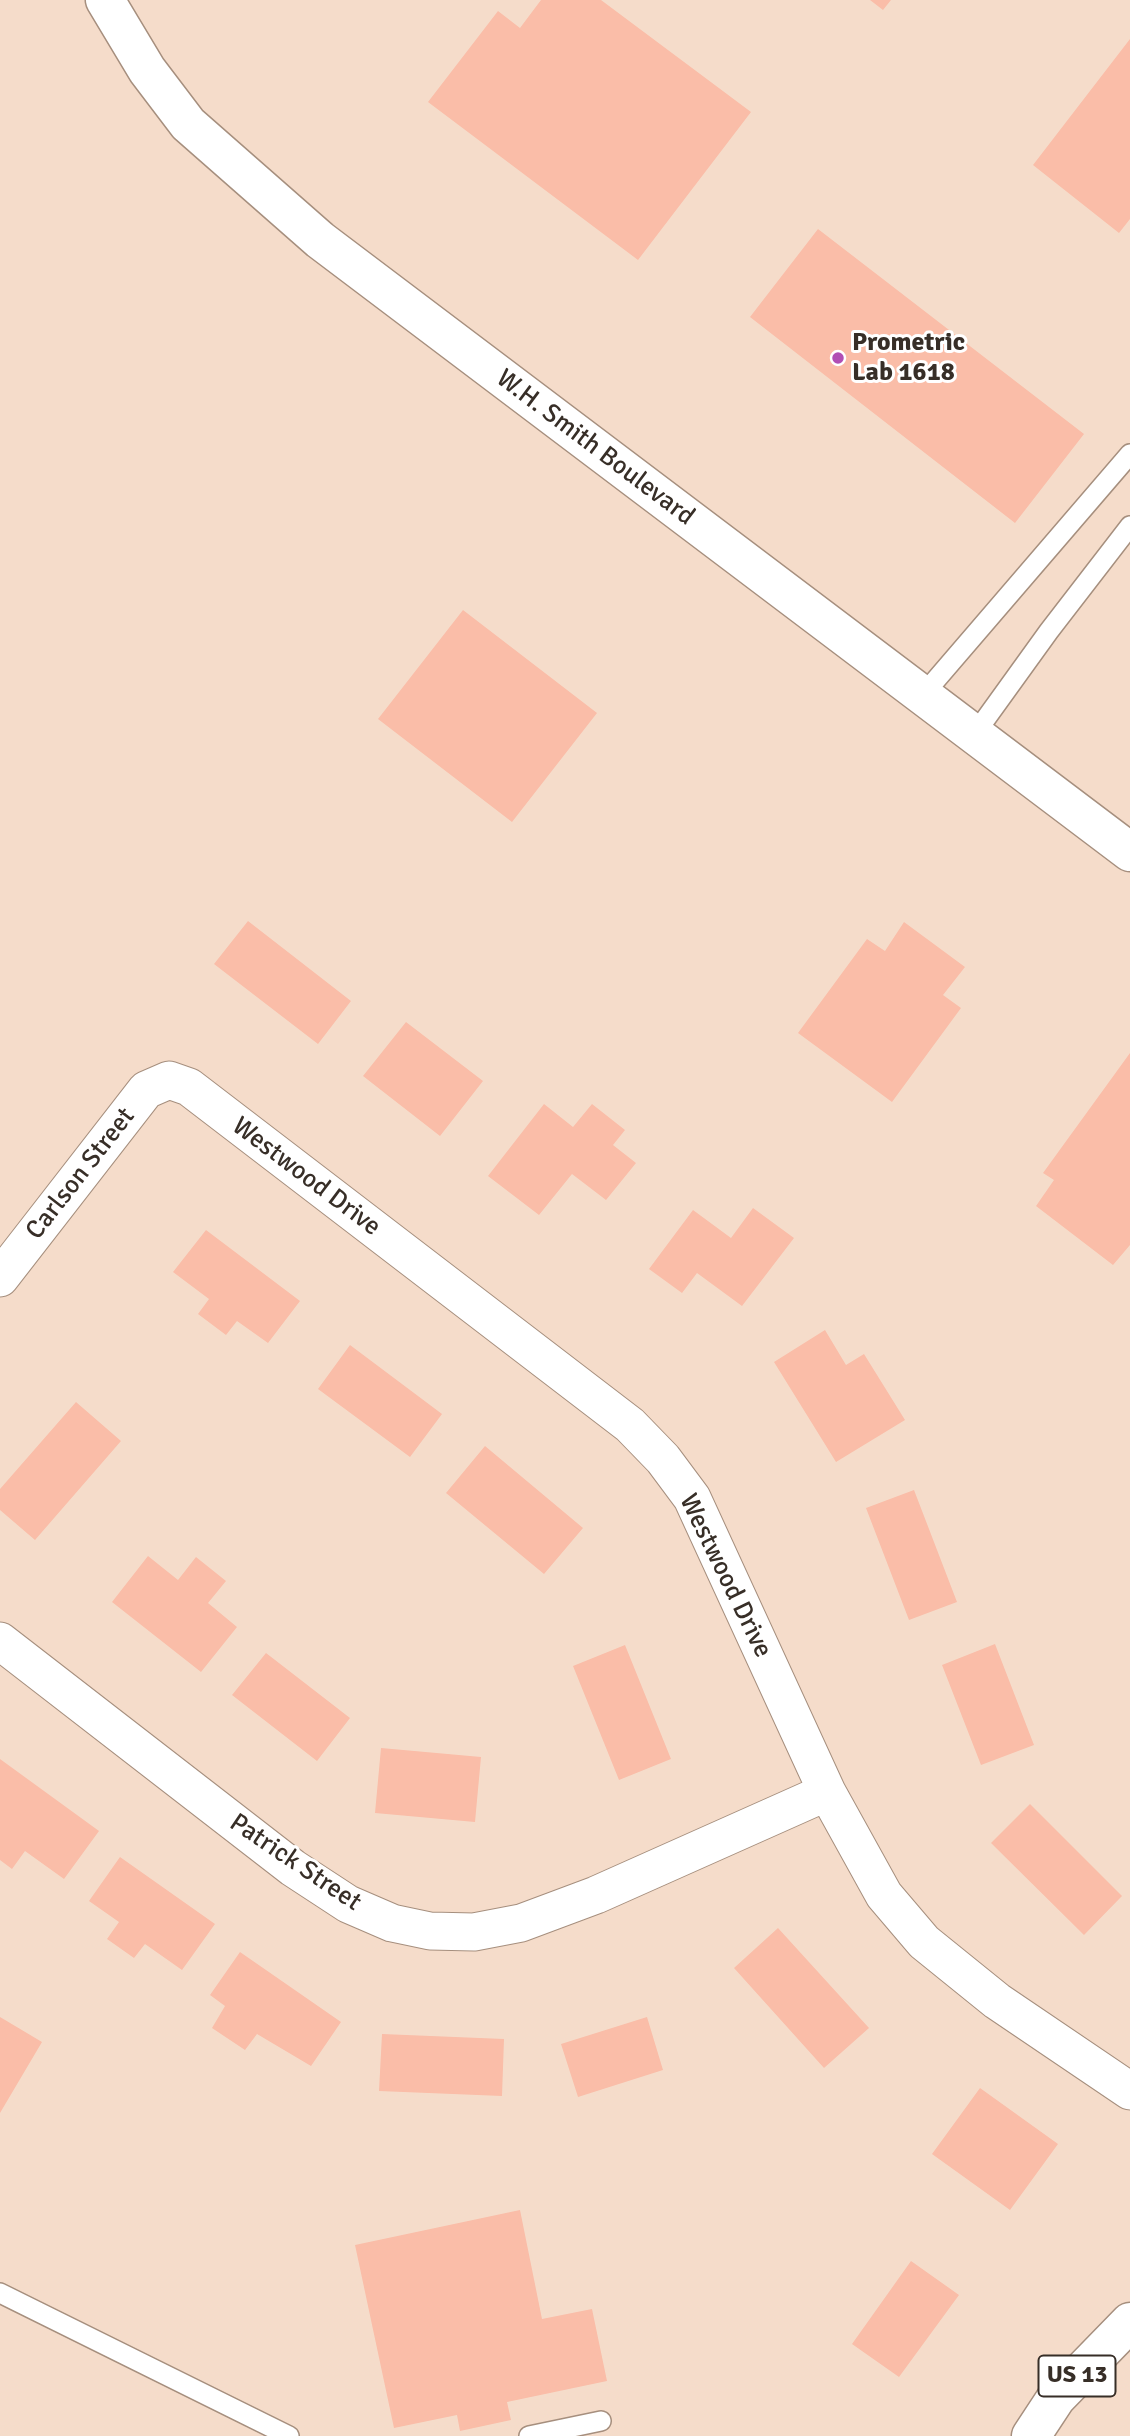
<!DOCTYPE html>
<style>
body{margin:0}
canvas{display:block;background:#f5dcca}
</style>
<canvas width="1130" height="2436"></canvas>
<script>
const ctx = document.querySelector('canvas').getContext('2d');
ctx.lineJoin = 'round';
function fillPath(path, color) {
  ctx.fillStyle = color;
  ctx.fill(path, 'evenodd');
}
function shape(rows) {
  const path = new Path2D();
  for (const r of rows) {
    path.moveTo(r[0], r[1]);
    for (let i = 2; i < r.length; i += 2) path.lineTo(r[i], r[i + 1]);
  }
  return path;
}
function strokePath(path, color, width, dash) {
  ctx.strokeStyle = color;
  ctx.lineWidth = width;
  ctx.lineCap = dash ? 'butt' : 'round';
  ctx.setLineDash(dash || []);
  ctx.stroke(path);
}
function label(font, color, halo, rows, align = 'center') {
  ctx.font = font + ' Signika,sans-serif';
  ctx.lineWidth = 6;
  ctx.setLineDash([]);
  ctx.textBaseline = 'middle';
  ctx.strokeStyle = halo;
  ctx.fillStyle = color;
  for (const [text, x, y, turn = 0] of rows) {
    ctx.save();
    ctx.translate(x, y);
    ctx.rotate((+turn || 0) * Math.PI / 180);
    ctx.textAlign = isNaN(turn) ? turn : align;
    if (halo) ctx.strokeText(text, 0, 0);
    ctx.fillText(text, 0, 0);
    ctx.restore();
  }
}
const building = shape([
 [541,0,601,0,751,112,638,260,428,102,498,11,520,28],
 [870,0,891,0,883,10],
 [1130,39,1130,219,1119,233,1033,165],
 [818,229,1084,434,1015,523,750,317],
 [463,610,597,713,512,822,378,719],
 [248,921,351,1001,318,1044,214,964],
 [904,922,965,967,943,995,961,1008,892,1102,798,1033,867,939,885,951],
 [406,1022,483,1081,440,1136,363,1076],
 [1130,1053,1130,1245,1113,1265,1036,1206,1054,1180,1043,1173],
 [544,1104,573,1127,592,1104,625,1130,613,1145,636,1163,606,1200,572,1174,539,1215,488,1176],
 [753,1208,794,1238,742,1306,697,1273,682,1293,649,1269,693,1210,731,1238],
 [206,1230,300,1301,268,1343,237,1321,226,1335,198,1314,209,1299,173,1272],
 [825,1330,846,1365,864,1354,905,1420,836,1462,774,1362],
 [350,1345,442,1414,410,1457,318,1389],
 [76,1402,121,1441,35,1540,0,1510,0,1489],
 [485,1446,583,1528,544,1574,446,1493],
 [914,1490,957,1602,909,1620,866,1508],
 [148,1556,178,1580,196,1557,226,1581,208,1603,237,1627,201,1672,112,1602],
 [995,1644,1034,1745,981,1765,942,1665],
 [625,1645,671,1759,619,1780,573,1666],
 [266,1653,350,1718,317,1761,232,1695],
 [381,1748,481,1757,475,1822,375,1813],
 [0,1759,99,1831,64,1879,25,1851,12,1869,0,1860],
 [1030,1804,1122,1896,1084,1935,991,1843],
 [120,1857,215,1924,182,1970,145,1944,134,1958,107,1939,119,1922,89,1901],
 [778,1928,869,2028,824,2068,734,1968],
 [240,1952,341,2022,311,2066,257,2034,245,2050,212,2028,225,2006,210,1995],
 [0,2017,42,2042,0,2113],
 [647,2017,663,2070,578,2097,561,2044],
 [382,2034,504,2039,502,2096,379,2091],
 [980,2088,1058,2144,1010,2210,932,2154],
 [520,2210,542,2319,592,2309,607,2381,507,2402,511,2420,460,2431,457,2415,394,2428,355,2245],
 [911,2261,959,2295,899,2377,852,2344]
]);
const service = shape([
 [922,696,1130,454],
 [974,735,1049,631,1130,526],
 [0,2293,289,2436],
 [529,2436,601,2421]
]);
const minor = shape([
 [0,1278,146,1090,169,1080,189,1087,630,1425,663,1459,692,1498,827,1792,884,1895,924,1942,997,2001,1130,2091],
 [0,1641,293,1868,348,1904,392,1923,430,1931,474,1932,521,1923,596,1895,827,1792]
]);
const tertiary = shape([
 [105,0,147,70,188,124,320,240,1130,852]
]);
const primary = shape([
 [1031,2436,1056,2398,1130,2322]
]);
const markers = [
 [838,358,7,"#b14eb4"]
];
const shields = [
 [1077,2376,77]
];
const shieldNames = [
 ["US 13",1077,2376]
];
const poiNames = [
 ["Prometric",852,343],
 ["Lab 1618",852,373]
];
const streetNames = [
 ["W.H. Smith Boulevard",595,448,37],
 ["Carlson Street",81,1174,-52],
 ["Westwood Drive",306,1177,37],
 ["Westwood Drive",725,1576,64],
 ["Patrick Street",295,1863,34]
];
fillPath(building, '#fabda8');
strokePath(service, '#a68f7e', 22);
strokePath(minor, '#a68f7e', 39);
strokePath(tertiary, '#a68f7e', 41);
strokePath(primary, '#a68f7e', 41);
strokePath(service, '#fff', 19);
strokePath(minor, '#fff', 37);
strokePath(tertiary, '#fff', 38);
strokePath(primary, '#fff', 38);
for (const [x, y, r, color] of markers) {
  const dot = new Path2D();
  dot.arc(x, y, r, 0, 2 * Math.PI);
  ctx.fillStyle = color;
  ctx.fill(dot);
  strokePath(dot, '#fff', 2.5);
}
for (const [x, y, w] of shields) {
  const box = new Path2D();
  box.roundRect(x - w / 2, y - 20.5, w, 41, 5);
  ctx.fillStyle = '#fff';
  ctx.fill(box);
  strokePath(box, '#372e27', 2);
}
label('bold 24px', '#372e27', null, shieldNames);
label('bold 26px', '#372e27', '#fff', poiNames, 'left');
label('26px', '#372e27', '#fff', streetNames);
</script>
